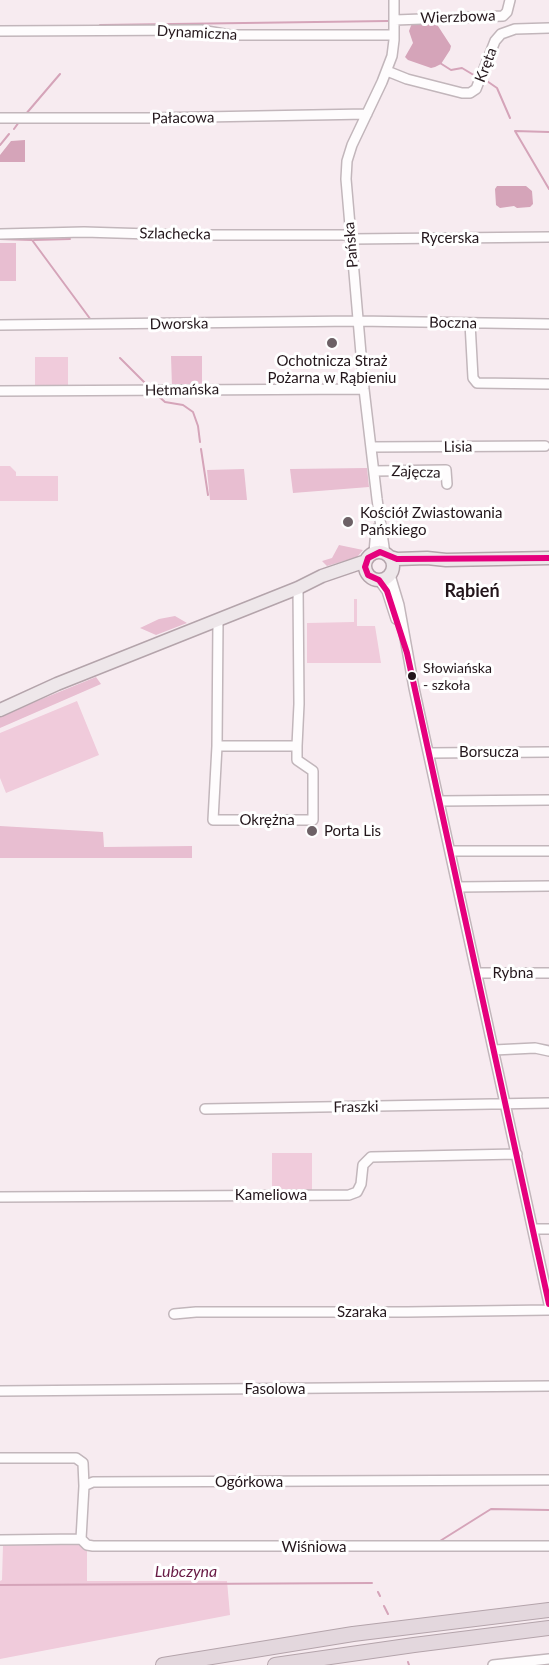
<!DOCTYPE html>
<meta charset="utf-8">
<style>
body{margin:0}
canvas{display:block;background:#f7ebf0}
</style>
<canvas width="549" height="1665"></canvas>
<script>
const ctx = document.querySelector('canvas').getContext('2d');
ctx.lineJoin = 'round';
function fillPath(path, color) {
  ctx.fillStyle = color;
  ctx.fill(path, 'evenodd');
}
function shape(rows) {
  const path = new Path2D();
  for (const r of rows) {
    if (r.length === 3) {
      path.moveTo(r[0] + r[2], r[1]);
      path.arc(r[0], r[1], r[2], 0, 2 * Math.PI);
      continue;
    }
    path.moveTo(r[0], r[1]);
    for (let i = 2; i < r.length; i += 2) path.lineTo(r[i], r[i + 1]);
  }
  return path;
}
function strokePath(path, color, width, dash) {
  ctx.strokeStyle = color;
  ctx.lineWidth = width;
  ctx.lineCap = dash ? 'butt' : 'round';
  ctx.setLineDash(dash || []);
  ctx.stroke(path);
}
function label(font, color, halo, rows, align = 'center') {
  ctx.font = font + ' Lato,sans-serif';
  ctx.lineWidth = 6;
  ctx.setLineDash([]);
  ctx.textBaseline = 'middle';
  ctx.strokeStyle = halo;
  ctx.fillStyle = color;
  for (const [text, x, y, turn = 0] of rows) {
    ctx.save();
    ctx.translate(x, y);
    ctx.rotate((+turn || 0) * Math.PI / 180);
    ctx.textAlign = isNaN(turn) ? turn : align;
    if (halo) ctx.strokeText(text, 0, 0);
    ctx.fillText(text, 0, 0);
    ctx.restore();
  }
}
const green = shape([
 [35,357,68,357,68,387,35,386],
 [0,466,10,466,16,472,16,476,58,476,58,501,0,501],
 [354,599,357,599,357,626,375,626,381,663,307,663,307,623,354,622],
 [77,701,99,755,6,793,0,778,0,733],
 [272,1153,312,1153,312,1190,272,1190],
 [81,1544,87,1551,87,1581,227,1581,230,1615,0,1659,0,1581,2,1580,3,1545]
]);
const forest = shape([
 [0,243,16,243,16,281,0,281],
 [171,356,202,356,202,387,172,387],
 [367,468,369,487,293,493,290,469],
 [244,469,247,500,210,500,207,470],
 [339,545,363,550,357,557,327,566,322,561,332,558],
 [175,616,187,623,156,635,140,628,159,619],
 [96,677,101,684,0,728,0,716],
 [0,826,103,832,104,847,192,846,192,858,0,858]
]);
const water = shape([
 [412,23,436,23,451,46,450,50,441,64,435,67,431,68,408,60,405,57,413,43,409,31],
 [25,140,25,162,0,162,0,155,11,141],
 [497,186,526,186,532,191,533,204,530,207,517,208,514,206,500,208,496,205,495,189]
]);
const stream = shape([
 [100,25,388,21],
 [440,63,451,70,462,68,477,77],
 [484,79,497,88,510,118],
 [25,115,60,74],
 [14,129,19,122],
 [549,132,515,131,549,189],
 [0,145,9,134],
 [0,239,32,240,91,320],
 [34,240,70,239],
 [120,358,148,386],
 [156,394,165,402,183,405,193,412,198,426,200,442],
 [201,449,208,495],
 [440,1541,491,1509,549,1510],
 [0,1585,372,1583],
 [378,1592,380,1596],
 [384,1606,388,1614],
 [408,1662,409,1665]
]);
const minor = shape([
 [395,20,503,16,507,12,510,0],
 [0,31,201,30,230,35,394,35],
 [387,71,407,79,462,93,470,93,476,89,495,41,501,34,515,29,549,28],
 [0,118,148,118,367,114],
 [0,234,84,232,183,235,350,235],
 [350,239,549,237],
 [470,323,473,378,477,383,549,384],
 [0,325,357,321,549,324],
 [0,391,364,389],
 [371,447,545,446],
 [374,471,446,470,447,484],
 [374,553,376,529],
 [385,554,377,499,364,389,346,179,347,161,352,145,382,82,392,56,394,40,394,0],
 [390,575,399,605,414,688,549,1304],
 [379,580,387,591,396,619],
 [218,620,217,746,297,746,299,704,298,588],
 [217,746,213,820,313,820,313,771,297,760,297,746],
 [429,753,549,752],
 [439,801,549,800],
 [450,851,549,851],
 [458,887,549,886],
 [477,973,549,973],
 [494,1050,535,1048,549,1051],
 [205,1109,549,1103],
 [0,1197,349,1195,357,1192,361,1184,363,1165,371,1157,517,1154],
 [533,1229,549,1229],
 [174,1314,196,1312,407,1312,549,1310],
 [0,1391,549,1386],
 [0,1458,76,1458,83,1463,84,1486],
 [81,1539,84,1486,93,1482,549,1480],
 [81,1539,87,1545,93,1546,549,1546],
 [0,1540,81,1539],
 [493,1665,549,1659]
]);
const major = shape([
 [379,566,14],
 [390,557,397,559,427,558,446,560,549,558],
 [0,710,57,684,298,588,322,576,366,561]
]);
const highway = shape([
 [163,1665,353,1634,549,1610],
 [275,1665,414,1645,549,1628]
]);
const bus1 = shape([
 [549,558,397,559,380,552,368,558,365,567,368,575,379,580,387,591,407,653,549,1304]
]);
const markers = [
 [332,343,6,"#6d6166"],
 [348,522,6,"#6d6166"],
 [412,676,5,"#23161b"],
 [312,831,6,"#6d6166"]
];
const busNames = [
 ["Słowiańska",423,668],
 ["- szkoła",423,685]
];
const streetNames = [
 ["Wierzbowa",458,17,-2],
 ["Dynamiczna",197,33,3],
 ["Kręta",486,65,-69],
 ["Pałacowa",183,118,-1],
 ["Szlachecka",175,234,1],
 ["Rycerska",450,238],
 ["Pańska",351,245,-95],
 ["Boczna",453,323,1],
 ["Dworska",179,324,-1],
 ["Hetmańska",182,390,-1],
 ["Lisia",458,447,-1],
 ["Zajęcza",416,472,2],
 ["Borsucza",489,752],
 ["Okrężna",267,820],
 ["Rybna",513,973],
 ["Fraszki",356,1107,-1],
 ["Kameliowa",271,1195],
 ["Szaraka",362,1312],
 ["Fasolowa",275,1389],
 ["Ogórkowa",249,1482],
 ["Wiśniowa",314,1547]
];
const poiNames = [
 ["Ochotnicza Straż",332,361,"center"],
 ["Pożarna w Rąbieniu",332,378,"center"],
 ["Kościół Zwiastowania",360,513],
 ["Pańskiego",360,530],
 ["Porta Lis",324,831]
];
const waterNames = [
 ["Lubczyna",186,1572]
];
const quarterNames = [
 ["Rąbień",472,591]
];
fillPath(green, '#f0cbdb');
fillPath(forest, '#e8bed1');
fillPath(water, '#d5a4b9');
strokePath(stream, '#d5a4b9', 2);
strokePath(minor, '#c2b6bb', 12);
strokePath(major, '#b4a4ab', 15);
strokePath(highway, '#b4a4ab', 16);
strokePath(minor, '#fefcfd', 9);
strokePath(major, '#eee7ea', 12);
strokePath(highway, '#e3d7dd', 14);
strokePath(bus1, '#e5007d', 6);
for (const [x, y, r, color] of markers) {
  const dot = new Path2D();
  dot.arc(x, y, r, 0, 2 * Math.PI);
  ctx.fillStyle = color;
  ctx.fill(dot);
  strokePath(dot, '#fff', 2);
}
label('14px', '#23161b', '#fff', busNames, 'left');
label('15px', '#23161b', '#fff', streetNames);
label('15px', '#23161b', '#fff', poiNames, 'left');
label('italic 16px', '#681b45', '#fff', waterNames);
label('bold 18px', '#23161b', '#fff', quarterNames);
</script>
